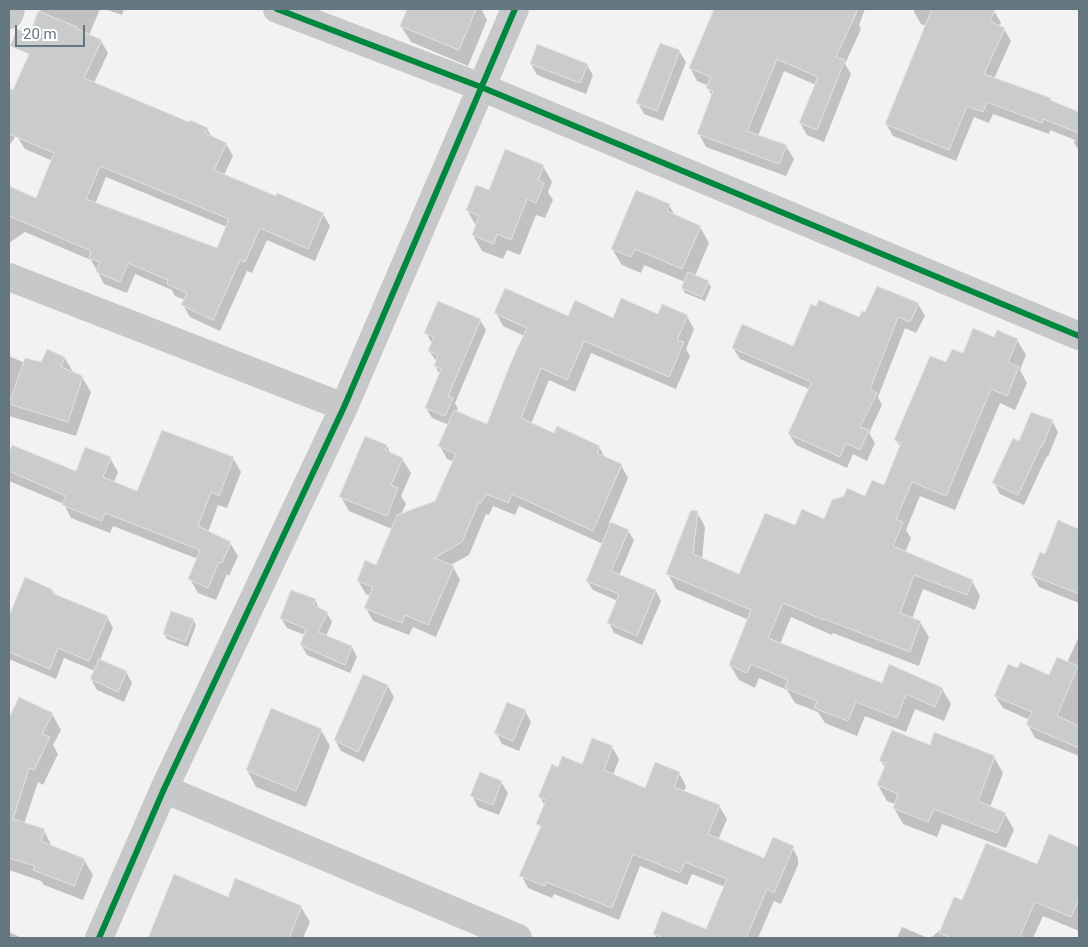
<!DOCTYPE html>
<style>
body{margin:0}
#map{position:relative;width:1088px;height:947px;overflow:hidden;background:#f3f2f1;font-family:Roboto,sans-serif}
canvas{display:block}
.frame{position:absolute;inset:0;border:10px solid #64767f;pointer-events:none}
.scale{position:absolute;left:15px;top:25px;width:70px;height:22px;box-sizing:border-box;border:2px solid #64767f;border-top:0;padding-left:6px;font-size:15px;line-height:18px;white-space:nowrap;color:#64767f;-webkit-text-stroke:4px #fff;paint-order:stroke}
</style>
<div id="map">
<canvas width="1088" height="947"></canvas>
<div class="frame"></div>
<div class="scale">20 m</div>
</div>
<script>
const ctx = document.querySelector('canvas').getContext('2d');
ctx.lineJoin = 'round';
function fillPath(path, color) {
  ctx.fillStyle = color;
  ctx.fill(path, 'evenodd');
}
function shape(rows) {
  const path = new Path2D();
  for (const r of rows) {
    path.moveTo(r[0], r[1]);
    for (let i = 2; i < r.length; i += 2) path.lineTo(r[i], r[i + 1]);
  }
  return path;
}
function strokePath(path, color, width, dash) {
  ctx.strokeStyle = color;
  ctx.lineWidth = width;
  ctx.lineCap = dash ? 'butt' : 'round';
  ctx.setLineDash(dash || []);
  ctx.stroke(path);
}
const shadow = shape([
 [41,9,100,9,89,35,101,41,108,53,94,83,190,123,207,129,212,137,226,144,233,156,224,175,276,197,323,214,330,226,315,261,267,240,252,273,247,271,220,331,190,317,183,305,185,300,175,296,172,290,135,274,127,293,104,284,91,260,25,232,9,243,9,188,37,199,53,161,25,149,18,138,22,127,9,146,9,97,12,90,14,92,25,79,34,27],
 [106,177,227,227,218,250,95,204],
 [105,9,124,9,122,15],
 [408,9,481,9,487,20,468,66,411,42,401,26],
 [715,9,789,9,804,15,806,9,865,9,859,25,861,29,845,64,851,74,824,142,807,135,800,123,816,85,784,71,758,136,786,146,794,159,786,176,706,147,699,134,712,96,708,88,709,86,697,81,690,68],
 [915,9,989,9,994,11,1001,23,999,27,1004,29,1011,41,994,79,1050,99,1052,102,1079,113,1079,151,1074,143,1075,140,1050,130,1049,134,993,114,989,123,974,117,956,161,893,136,886,124,926,26,921,24,914,12],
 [679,51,686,62,663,121,644,114,638,103],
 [531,64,587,65,593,75,586,94,537,75],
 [543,166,552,182,548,192,553,200,545,218,536,215,520,255,507,250,503,259,482,251,473,235,476,226,467,210,490,192],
 [669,205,675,216,700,227,709,243,695,276,708,282,711,287,705,301,685,293,682,288,685,282,644,265,641,273,622,265,612,249],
 [918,304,925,316,916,333,905,328,878,397,882,405,869,433,875,443,867,461,853,454,847,468,796,445,789,434,809,389,740,359,733,348,794,348,860,318,866,314],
 [496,313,613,319,658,316,687,316,694,329,686,349,690,356,676,389,591,353,575,392,549,380,531,424,555,435,599,447,606,459,621,465,628,478,609,523,628,531,634,540,619,576,656,591,661,601,642,645,614,633,609,623,618,601,593,590,587,581,603,544,519,506,515,515,493,506,489,515,486,514,469,555,449,566,453,567,460,580,436,637,413,627,409,635,373,621,366,608,370,596,366,594,358,581,377,567,392,529,349,511,341,497,365,437,387,446,391,454,402,459,411,473,401,496,406,504,401,514,436,502,454,462,447,459,440,446,449,425,432,418,426,408,440,375,435,366,437,362,429,351,432,343,426,333,480,320,486,330,455,403,458,409,456,412,488,426,524,336,503,326],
 [994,338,1017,340,1026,355,1020,370,1027,383,1015,410,1000,403,955,510,920,496,906,530,911,538,905,553,972,581,980,596,975,610,923,589,912,619,920,622,929,637,919,666,833,633,832,635,791,617,780,644,883,685,942,689,951,704,944,721,915,709,906,732,865,716,857,736,825,723,818,712,795,703,787,690,759,678,755,688,739,680,730,665,749,620,676,589,668,574,697,512,705,527,702,560,740,576,795,527,824,520,884,486,901,448,896,440,946,364],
 [9,356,25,363,42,364,65,358,73,372,82,377,91,392,76,436,9,416],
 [1052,421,1058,432,1048,457,1047,456,1024,505,1000,494,994,483,1020,443],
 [9,447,76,473,110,458,118,472,114,482,138,493,233,458,241,472,227,508,218,505,208,532,230,543,238,556,229,576,227,574,216,600,198,593,190,579,198,559,113,526,110,533,71,518,64,504,9,481],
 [1059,522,1079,530,1079,603,1039,587,1032,575,1045,555],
 [26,579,53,591,56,596,107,617,113,628,100,660,126,672,132,683,124,702,97,690,91,679,95,671,64,658,56,679,9,659,9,620],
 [315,600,320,610,327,613,332,622,326,636,352,647,357,657,350,673,307,655,301,645,305,635,287,628,281,618],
 [193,620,196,625,188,647,167,639,164,634],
 [1079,636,1079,756,1035,738,1028,725,1030,720,1003,708,995,696,1050,677,1067,663],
 [364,676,388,686,394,697,364,762,341,751,335,740],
 [24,700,52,714,61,730,53,745,58,754,43,785,38,782,24,824,44,830,52,847,84,860,93,875,83,900,44,885,41,881,9,870,9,747],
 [525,711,531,722,519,751,502,744,496,733],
 [321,730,330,746,306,807,256,787,247,770],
 [612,747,619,759,613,775,646,789,679,773,686,786,684,792,719,806,727,819,718,840,765,860,791,845,798,858,798,865,781,904,774,901,758,938,657,938,654,934,707,931,725,887,692,874,687,885,640,866,619,920,554,894,552,898,528,888,521,875,541,829,538,823,545,806,540,797,558,768,583,766],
 [930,747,994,757,1003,773,990,807,1005,814,1014,830,1006,848,942,824,937,837,903,824,894,808,895,804,887,801,878,785,885,768,881,761],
 [501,782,508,793,499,815,478,807,472,796],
 [1050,836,1079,848,1079,931,1043,916,1033,938,931,938,942,928,963,902,1037,866],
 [175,876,228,898,301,907,310,922,303,938,149,938],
 [902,927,928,938,897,938],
 [9,932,20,937,20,938,9,938]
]);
const building = shape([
 [407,9,476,9,459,50,400,26,407,9],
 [714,9,858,9,836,57,845,60,817,130,799,123,818,77,777,59,747,131,787,145,779,164,697,134,713,91,706,88,711,77,689,68,714,9],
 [932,9,995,9,990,21,1005,28,984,74,1051,98,1050,100,1079,112,1079,133,1043,119,1042,123,987,102,983,112,967,106,949,150,885,124,932,9],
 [38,11,77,27,77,29,102,40,84,78,189,122,190,120,208,128,205,133,227,143,214,170,276,196,277,193,324,213,308,249,260,228,245,262,240,260,213,320,181,305,187,293,167,284,168,280,128,263,120,282,96,272,100,262,89,258,91,251,9,216,9,186,36,198,54,153,9,134,9,88,13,90,29,54,10,46,17,29,30,34,38,11],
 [100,166,229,219,217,248,86,199,100,166],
 [660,43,680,50,657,111,636,103,660,43],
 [537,44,588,64,580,83,530,64,537,44],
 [505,149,544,165,538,180,544,183,536,203,527,199,511,240,497,234,494,244,472,235,479,216,466,210,476,185,489,190,505,149],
 [636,190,670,204,667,211,701,226,682,269,635,249,631,257,611,249,636,190],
 [688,272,709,281,702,297,681,288,688,272],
 [877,286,919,303,910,322,898,317,870,389,877,393,860,427,869,430,860,450,846,443,840,457,788,434,811,383,809,381,732,348,742,324,793,346,811,304,816,306,819,300,859,317,862,311,865,312,877,286],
 [505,288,568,316,575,300,613,318,621,298,658,314,662,304,688,315,677,340,684,342,669,377,584,341,567,380,541,368,521,418,554,433,557,426,600,446,597,453,622,464,593,531,512,494,508,503,486,494,481,503,479,502,462,542,434,558,454,566,428,625,405,615,402,623,364,608,373,587,357,581,365,560,376,565,397,515,435,501,456,454,438,446,454,410,487,424,511,362,527,328,494,313,505,288],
 [438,301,481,319,448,396,453,398,445,416,425,408,441,369,434,366,438,355,428,351,434,337,424,333,438,301],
 [973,328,994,337,997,330,1018,339,1008,362,1019,367,1007,396,991,389,946,496,912,482,896,519,903,522,893,546,973,580,967,595,914,575,900,613,921,621,910,652,824,619,824,620,783,603,768,638,882,683,889,664,943,688,935,707,906,694,897,718,856,702,848,721,814,708,817,701,785,688,788,680,751,664,747,673,729,665,751,610,666,574,691,510,698,511,693,554,739,574,765,513,795,525,802,509,824,519,832,500,844,496,847,488,865,496,872,480,884,485,901,443,894,440,930,356,946,362,952,349,963,353,973,328],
 [47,349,65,357,61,367,83,376,68,422,9,404,25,358,41,362,47,349],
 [1031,412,1053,420,1042,447,1041,446,1018,495,992,483,1013,438,1019,441,1031,412],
 [162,430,234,457,219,496,211,492,198,526,231,542,222,563,219,562,208,588,188,579,200,550,105,513,102,521,62,505,66,496,9,471,9,456,12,445,76,471,85,447,111,457,103,477,137,491,162,430],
 [365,436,387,445,385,450,403,458,391,485,398,488,387,516,339,497,365,436],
 [1058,520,1079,529,1079,594,1031,575,1040,552,1045,554,1058,520],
 [611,522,629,530,611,571,656,590,637,636,607,623,619,594,586,581,611,522],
 [25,577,53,590,52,593,108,616,89,661,58,648,50,669,9,652,9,616,25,577],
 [291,590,316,599,313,605,328,612,318,632,352,646,345,665,300,645,306,629,280,618,291,590],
 [171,611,194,619,185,642,163,634,171,611],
 [1057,657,1078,666,1057,716,1079,726,1079,748,1026,725,1032,712,994,696,1008,664,1018,668,1020,662,1049,675,1057,657],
 [99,659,127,671,118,692,90,679,99,659],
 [363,674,388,685,358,752,334,740,363,674],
 [19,697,53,713,42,734,50,737,34,770,29,768,13,819,45,829,41,841,85,859,74,886,33,870,35,866,9,858,9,718,19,697],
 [507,702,526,710,513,741,494,733,507,702],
 [271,708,322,729,296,791,246,770,271,708],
 [892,730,930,745,934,732,995,756,978,801,1006,813,997,833,934,809,928,822,893,808,898,794,877,785,886,763,879,761,892,730],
 [592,738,613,746,604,770,645,788,655,762,680,772,674,787,720,805,708,834,764,858,773,837,794,846,774,893,767,889,746,938,664,938,653,934,662,911,706,929,727,879,685,862,680,873,633,854,612,908,546,882,545,886,519,876,541,826,536,824,546,800,538,797,552,764,558,767,562,756,582,764,592,738],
 [480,772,502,781,493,805,470,796,480,772],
 [1049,834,1079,847,1079,898,1071,917,1035,902,1019,938,952,938,939,933,954,897,962,900,986,843,1037,864,1049,834],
 [174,874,228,897,235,878,302,906,289,938,148,938,174,874]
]);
const minor = shape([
 [277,9,481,87,1079,336],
 [9,15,11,9],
 [9,277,344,407],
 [164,789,518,938],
 [99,938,164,789,344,407,515,9]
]);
const cycleway = shape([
 [277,9,481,87,1079,336],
 [99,938,164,789,344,407,515,9]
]);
fillPath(shadow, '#0003');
fillPath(building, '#cacbcb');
strokePath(building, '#e2e2e0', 1);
strokePath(minor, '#c7c8c9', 28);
strokePath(cycleway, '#00873e', 6);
</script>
